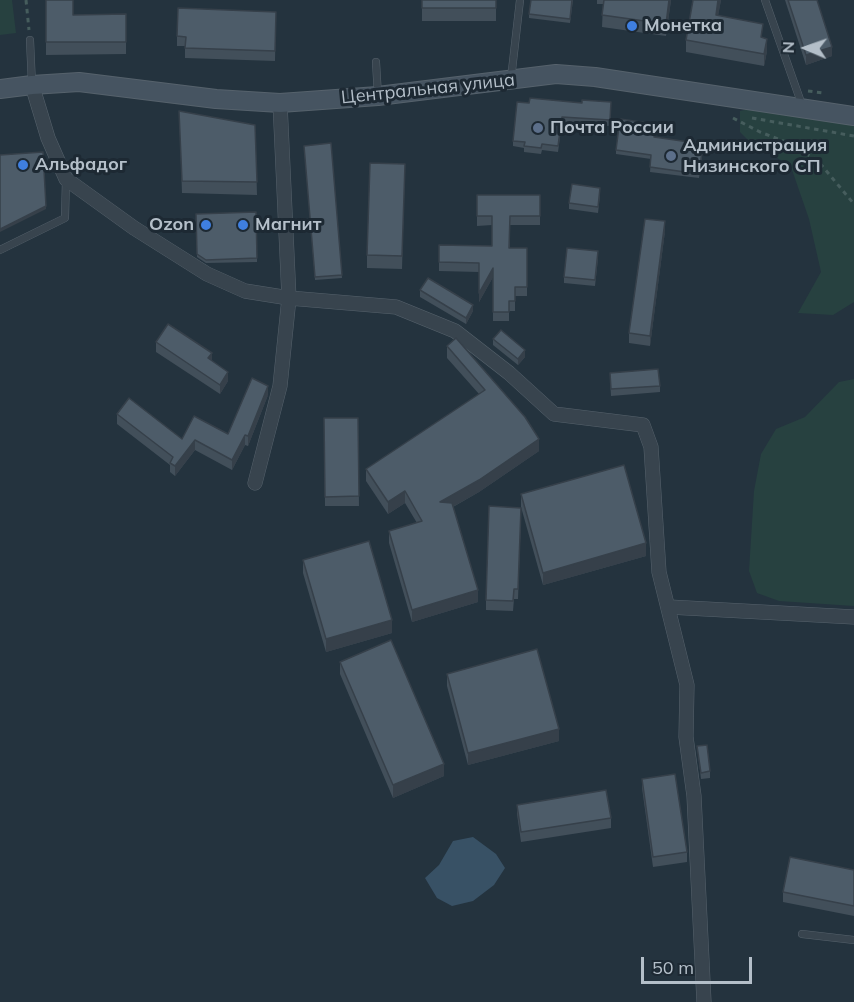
<!DOCTYPE html>
<meta charset="utf-8">
<style>
body{margin:0}
#map{position:relative;width:854px;height:1002px;overflow:hidden;background:#24333e;font-family:Mulish,sans-serif}
canvas{display:block}
.north{position:absolute;left:776px;top:18px;width:60px;height:60px;-webkit-text-stroke:4px #1d2933;paint-order:stroke;rotate:272deg;font-size:16px;font-weight:700;line-height:24px;text-align:center;color:#b4bfc9}
.north::after{content:'';display:block;margin:auto;width:21px;height:27px;background:#b4bfc9;clip-path:polygon(50% 0,100% 100%,50% 72%,0 100%)}
.scale{position:absolute;left:641px;top:957px;width:111px;height:27px;box-sizing:border-box;border:3px solid #b4bfc9;border-top:0;padding-left:8px;font-size:18px;line-height:21px;white-space:nowrap;color:#b4bfc9;-webkit-text-stroke:4px #1d2933;paint-order:stroke}
</style>
<div id="map">
<canvas width="854" height="1002"></canvas>
<div class="north">N</div>
<div class="scale">50 m</div>
</div>
<script>
const ctx = document.querySelector('canvas').getContext('2d');
ctx.lineJoin = 'round';
function fillPath(path, color) {
  ctx.fillStyle = color;
  ctx.fill(path, 'evenodd');
}
function shape(rows) {
  const path = new Path2D();
  for (const r of rows) {
    path.moveTo(r[0], r[1]);
    for (let i = 2; i < r.length; i += 2) path.lineTo(r[i], r[i + 1]);
  }
  return path;
}
function strokePath(path, color, width, dash) {
  ctx.strokeStyle = color;
  ctx.lineWidth = width;
  ctx.lineCap = dash ? 'butt' : 'round';
  ctx.setLineDash(dash || []);
  ctx.stroke(path);
}
function label(font, color, halo, rows, align = 'center') {
  ctx.font = font + ' Mulish,sans-serif';
  ctx.lineWidth = 6;
  ctx.setLineDash([]);
  ctx.textBaseline = 'middle';
  ctx.strokeStyle = halo;
  ctx.fillStyle = color;
  for (const [text, x, y, turn = 0] of rows) {
    ctx.save();
    ctx.translate(x, y);
    ctx.rotate((+turn || 0) * Math.PI / 180);
    ctx.textAlign = isNaN(turn) ? turn : align;
    if (halo) ctx.strokeText(text, 0, 0);
    ctx.fillText(text, 0, 0);
    ctx.restore();
  }
}
const green = shape([
 [0,0,12,0,16,33,0,35],
 [753,108,854,124,854,302,833,315,798,313,821,272,809,219,791,167,762,148,752,144,740,132,740,111],
 [854,379,854,606,779,601,757,593,749,571,754,491,761,454,776,429,805,417,839,382]
]);
const water = shape([
 [473,837,496,854,505,868,494,885,473,901,452,906,437,898,425,878,439,865,453,841]
]);
const path = shape([
 [26,0,29,30],
 [808,91,823,93],
 [733,118,760,132,791,144,818,161,854,204],
 [752,118,854,136]
]);
const lane = shape([
 [765,0,802,105],
 [30,40,32,85],
 [376,62,378,96],
 [511,79,520,0],
 [0,250,65,218,66,179],
 [802,934,854,940]
]);
const street = shape([
 [32,85,48,138,66,179,134,228,207,274,245,291,289,298,396,307,455,331,509,373,554,414,643,425,651,447,659,572,687,685,686,737,694,796,704,1002],
 [255,483,280,386,289,298,280,103],
 [669,607,854,617]
]);
const secondary = shape([
 [0,89,32,85,79,82,216,99,280,103,378,96,556,74,595,77,854,116]
]);
const wall = shape([
 [46,0,73,15,126,14,126,54,46,55],
 [422,0,496,0,496,21,422,21],
 [573,0,570,23,529,18,529,14],
 [597,0,671,0,666,36,602,27,603,4,597,4],
 [693,0,721,0,718,15,763,38,767,51,764,66,686,52,686,40],
 [785,0,817,0,832,56,806,65],
 [276,12,275,61,185,58,185,46,177,46,177,36],
 [611,102,610,126,562,123,558,152,542,150,541,154,524,152,524,148,513,146,513,141,529,103,582,103],
 [179,111,255,125,257,195,182,193],
 [655,128,654,137,703,148,699,178,650,172,651,159,616,154,616,150],
 [331,143,342,278,315,280,304,146],
 [405,164,402,269,367,268,367,255],
 [477,195,540,195,540,225,510,225,510,248,527,248,527,296,515,296,515,311,509,311,509,321,493,321,493,277,479,302,479,272,439,271,439,245,492,246,492,225,477,226],
 [600,195,598,213,569,209,569,203],
 [196,214,257,258,257,262,206,263,197,257],
 [665,231,650,346,629,343,629,333],
 [598,258,595,286,564,283,564,277],
 [420,290,473,311,466,324,420,297],
 [493,339,525,357,518,365,493,345],
 [156,342,212,361,228,381,220,394,156,352],
 [447,346,539,451,479,492,453,507,478,602,412,622,389,543,389,531,417,523,405,503,388,514,366,481,366,469,479,394,447,358],
 [610,379,660,386,660,392,611,396],
 [268,395,248,446,245,445,232,470,195,450,175,476,170,472,170,465,117,424,117,414,182,439,228,434],
 [324,418,358,418,359,506,325,506],
 [521,494,646,556,543,585,521,507],
 [521,517,518,599,514,599,513,611,486,610,486,600],
 [303,560,392,633,326,652,303,573],
 [340,662,444,776,393,798,340,674],
 [447,674,559,741,468,765,447,686],
 [697,746,710,771,710,778,701,779],
 [642,779,687,852,687,862,653,867,642,788],
 [517,805,611,818,611,828,521,842,517,814],
 [854,870,854,916,783,902,783,892]
]);
const shadedWall = shape([
 [669,0,671,0,666,36,666,24],
 [718,0,721,0,716,28,716,15],
 [767,39,767,51,764,66,764,54],
 [832,47,832,56,806,65,806,55],
 [46,206,46,209,0,232,0,229],
 [665,221,665,231,650,346,650,336],
 [493,268,493,277,479,302,479,293],
 [473,305,473,311,466,324,466,318],
 [525,350,525,357,518,365,518,359],
 [212,353,212,362,208,358],
 [228,372,228,381,220,394,220,385],
 [268,386,268,395,248,446,248,436],
 [245,435,245,445,232,470,232,460],
 [539,439,539,451,479,492,440,514,440,502],
 [195,440,195,450,175,476,175,466],
 [405,491,405,503,388,514,388,502],
 [646,543,646,556,543,585,543,573],
 [478,590,478,602,412,622,412,610],
 [392,620,392,633,326,652,326,639],
 [559,729,559,741,468,765,468,753],
 [444,764,444,776,393,798,393,785]
]);
const building = shape([
 [46,0,73,0,73,15,126,14,126,42,46,42,46,0],
 [422,0,496,0,496,8,422,8,422,0],
 [531,0,572,0,570,19,529,14,531,0],
 [604,0,669,0,666,24,602,15,604,0],
 [693,0,718,0,716,15,763,24,761,37,767,39,764,54,686,40,693,0],
 [788,0,817,0,832,47,806,55,788,0],
 [178,8,276,12,275,51,185,48,186,37,177,36,178,8],
 [530,98,582,103,582,100,611,102,610,120,562,117,558,146,542,144,541,148,524,146,525,142,513,141,517,102,529,103,530,98],
 [179,111,255,125,257,182,182,181,179,111],
 [620,119,655,124,654,137,703,144,699,174,650,167,651,155,616,150,620,119],
 [331,143,342,275,315,277,304,146,331,143],
 [43,152,46,206,0,229,0,155,43,152],
 [370,163,405,164,402,256,367,255,370,163],
 [572,184,600,188,598,207,569,203,572,184],
 [477,195,540,195,540,216,510,216,509,248,527,248,527,287,515,287,515,301,509,301,509,312,493,312,493,268,479,293,479,263,439,262,439,245,492,246,492,216,477,216,477,195],
 [256,212,257,258,206,260,197,254,196,214,256,212],
 [645,219,665,221,650,336,629,333,645,219],
 [567,248,598,251,595,280,564,277,567,248],
 [428,278,473,305,466,318,420,290,428,278],
 [168,324,212,353,208,358,228,372,220,385,156,342,168,324],
 [501,330,525,350,518,359,493,339,501,330],
 [456,338,525,417,539,439,479,480,440,502,452,503,478,590,412,610,389,531,422,521,405,491,388,502,366,469,485,390,447,346,456,338],
 [658,369,660,386,611,389,610,373,658,369],
 [252,378,268,386,248,436,245,435,232,460,195,440,175,466,170,463,173,457,117,414,129,398,182,439,194,416,228,434,252,378],
 [324,418,358,418,359,496,325,497,324,418],
 [624,465,646,543,543,573,521,494,624,465],
 [489,506,521,508,518,589,514,589,513,601,486,600,489,506],
 [369,541,392,620,326,639,303,560,369,541],
 [391,640,444,764,393,785,340,662,391,640],
 [537,649,559,729,468,753,447,674,537,649],
 [707,745,710,771,701,773,697,746,707,745],
 [675,774,687,852,653,857,642,779,675,774],
 [606,790,611,818,521,832,517,805,606,790],
 [790,857,854,870,854,906,783,892,790,857]
]);
const markers = [
 [632,26,6,"#3f7fe0"],
 [538,128,6,"#5c6f8a"],
 [671,156,6,"#5c6f8a"],
 [23,165,6,"#3f7fe0"],
 [206,225,6,"#3f7fe0"],
 [243,225,6,"#3f7fe0"]
];
const poiNames = [
 ["Монетка",644,26],
 ["Почта России",550,128],
 ["Администрация",683,146],
 ["Низинского СП",683,167],
 ["Альфадог",35,165],
 ["Ozon",194,225,"right"],
 ["Магнит",255,225]
];
const streetNames = [
 ["Центральная улица",428,89,-6]
];
fillPath(green, '#274140');
fillPath(water, '#385165');
strokePath(lane, '#56626c', 8);
strokePath(street, '#56626c', 15);
strokePath(secondary, '#56626c', 20);
strokePath(path, '#465d5d', 3, [4.5, 4.5]);
strokePath(lane, '#38444e', 7);
strokePath(street, '#38444e', 14);
strokePath(secondary, '#465461', 18);
fillPath(wall, '#424f5a');
fillPath(shadedWall, '#36404a');
fillPath(building, '#4d5c69');
strokePath(building, '#36404a', 1.5);
for (const [x, y, r, color] of markers) {
  const dot = new Path2D();
  dot.arc(x, y, r, 0, 2 * Math.PI);
  ctx.fillStyle = color;
  ctx.fill(dot);
  strokePath(dot, '#1d2933', 2);
}
label('bold 18px', '#b4bfc9', '#1d2933', poiNames, 'left');
label('18px', '#b4bfc9', '#1d2933', streetNames);
</script>
